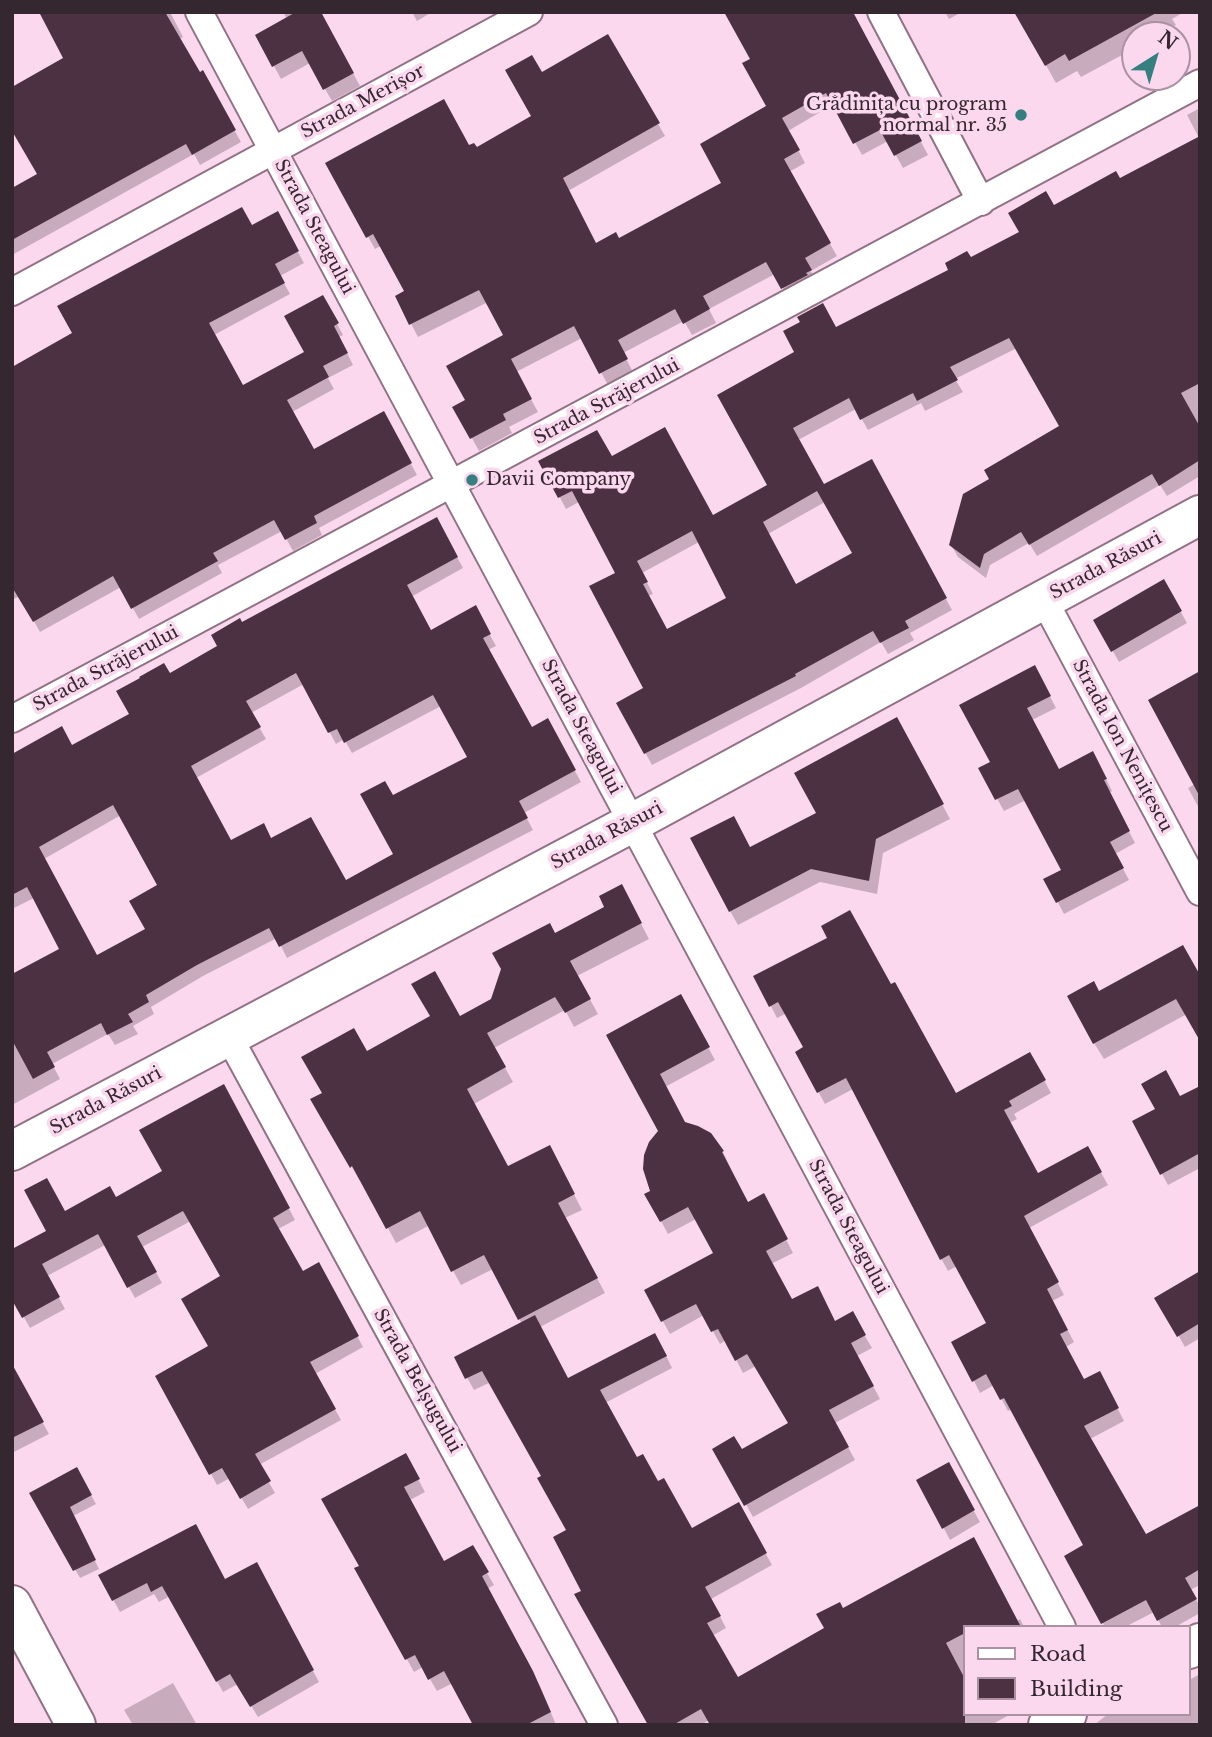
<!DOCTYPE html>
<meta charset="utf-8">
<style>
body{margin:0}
#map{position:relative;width:1212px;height:1737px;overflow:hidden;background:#fbd8ee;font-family:"Libre Baskerville",serif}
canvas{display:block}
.frame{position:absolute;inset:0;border:14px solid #34272f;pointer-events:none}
.legend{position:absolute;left:963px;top:1625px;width:228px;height:91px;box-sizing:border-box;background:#fbd8ee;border:2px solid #ab91a2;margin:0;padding:9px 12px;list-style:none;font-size:21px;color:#34272f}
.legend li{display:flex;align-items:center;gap:14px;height:35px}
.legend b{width:35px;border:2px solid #ab91a2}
.north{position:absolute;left:1121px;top:21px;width:70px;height:70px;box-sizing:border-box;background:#fbd8ee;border:2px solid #ab91a2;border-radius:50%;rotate:37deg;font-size:19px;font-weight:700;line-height:28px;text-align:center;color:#34272f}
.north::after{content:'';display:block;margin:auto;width:24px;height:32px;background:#367f80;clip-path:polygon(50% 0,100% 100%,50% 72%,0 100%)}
</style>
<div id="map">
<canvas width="1212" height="1737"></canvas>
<div class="frame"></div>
<ul class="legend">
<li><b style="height:9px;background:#fff"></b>Road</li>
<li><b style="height:19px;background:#4c3143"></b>Building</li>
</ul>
<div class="north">N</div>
</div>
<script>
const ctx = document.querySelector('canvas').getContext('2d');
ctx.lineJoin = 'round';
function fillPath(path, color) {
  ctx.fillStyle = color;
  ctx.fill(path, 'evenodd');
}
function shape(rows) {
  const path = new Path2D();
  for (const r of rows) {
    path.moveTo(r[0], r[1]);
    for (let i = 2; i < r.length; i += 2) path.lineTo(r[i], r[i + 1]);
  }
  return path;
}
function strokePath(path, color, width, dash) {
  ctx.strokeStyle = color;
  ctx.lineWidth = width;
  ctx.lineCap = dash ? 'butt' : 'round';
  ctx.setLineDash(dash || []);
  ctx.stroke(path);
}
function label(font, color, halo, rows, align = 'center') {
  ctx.font = font + ' "Libre Baskerville",serif';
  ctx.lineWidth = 7;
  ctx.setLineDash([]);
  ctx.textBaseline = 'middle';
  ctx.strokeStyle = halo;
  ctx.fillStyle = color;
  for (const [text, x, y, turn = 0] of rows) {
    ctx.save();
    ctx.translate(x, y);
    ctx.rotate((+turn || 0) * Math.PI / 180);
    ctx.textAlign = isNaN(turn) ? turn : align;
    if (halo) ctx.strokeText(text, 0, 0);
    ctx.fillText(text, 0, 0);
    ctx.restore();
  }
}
const shadow = shape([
 [41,12,170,12,183,37,179,39,199,74,202,73,241,142,200,165,194,154,12,255,12,190,39,175,12,129,12,83,15,87,65,58],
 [283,12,320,12,360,86,332,101,310,63,281,79,257,35,287,19],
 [412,12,432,12,417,21],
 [945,12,962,12,949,19],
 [1019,12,1184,12,1172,19,1176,25,1158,35,1135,35,1135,48,1081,77,1077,71,1056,83,1017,14],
 [852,13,928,155,903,168,888,141,862,155,834,104,788,131,805,163,789,172,837,256,811,271,817,283,790,301,775,274,709,309,716,323,692,335,684,321,623,353,633,372,608,385,582,338,516,372,538,412,509,427,512,433,479,451,455,407,467,400,505,335,488,302,418,337,397,297,407,292,381,246,375,249,327,164,469,148,476,149,534,116,541,75,608,37,665,136,568,191,596,245,619,240,724,184,768,107],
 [1200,108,1200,476,1167,496,1160,485,1037,556,1029,543,990,565,986,578,958,557,951,545,992,479,1062,427,1017,348,955,379,963,392,925,411,921,403,868,430,856,409,798,440,824,486,871,461,952,610,910,633,914,640,888,654,881,642,801,688,652,765,618,703,646,689,618,573,579,502,566,509,541,462,611,458,713,518,770,485,719,395,836,329,1022,233,1054,207,1119,180,1199,138,1187,115],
 [825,502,855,554,796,587,768,534],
 [699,542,729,599,667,631,648,596,653,594,642,573],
 [277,214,304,263,280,276,290,294,214,335,243,387,307,353,323,297,343,335,339,337,353,365,328,378,334,389,292,412,313,451,383,413,417,475,319,528,322,535,293,551,282,531,218,565,222,573,139,619,121,587,40,632,20,596,12,600,12,368],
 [436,519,463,568,411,597,430,632,475,608,496,646,488,650,531,729,547,720,581,782,524,813,533,830,287,958,277,938,203,976,151,1007,154,1014,133,1026,138,1034,115,1045,108,1034,52,1064,60,1079,12,1105,12,983,62,950,34,898,12,909,12,806,71,747,131,715,169,675,219,647,242,625],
 [304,684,336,744,344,739,352,753,441,706,470,757,393,797,395,855,346,882,271,840,230,842,196,778,266,739,251,713],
 [121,815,159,886,147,930,97,957,44,859],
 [1164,582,1187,623,1119,662,1096,621],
 [1041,679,1056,708,1032,720,1059,771,1099,765,1112,791,1109,793,1135,843,1115,854,1129,880,1064,914,1046,880,1063,870,1026,800,1004,811,980,768,992,762],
 [904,733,950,819,883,853,877,894,820,882,738,925,730,911,750,849,818,814],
 [1200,737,1200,810,1188,788,1195,784],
 [629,901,649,939,577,976,598,1014,574,1027,565,1010,494,1048,513,1082,474,1104,508,1168,557,1161,582,1210,565,1218,605,1293,540,1327,568,1380,662,1347,672,1368,605,1403,637,1460,658,1483,691,1530,738,1504,772,1565,711,1599,726,1628,712,1636,737,1680,827,1629,843,1610,1017,1621,1020,1619,1024,1627,965,1627,965,1714,1011,1714,991,1725,712,1725,709,1720,701,1725,649,1725,583,1592,568,1531,543,1476,491,1382,474,1390,456,1358,522,1324,493,1269,461,1285,428,1226,396,1243,362,1180,360,1181,313,1100,324,1093,367,1053,460,1018,492,1000,554,935],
 [1183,948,1187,1014,1104,1059,1094,1043,1099,993],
 [756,977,955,1095,1030,1054,1051,1093,1014,1114,1017,1119,1009,1123,1038,1175,1087,1148,1108,1185,1029,1228,1064,1295,1052,1301,1074,1342,1066,1347,1084,1382,1106,1386,1124,1421,1090,1439,1145,1537,1200,1549,1200,1585,1190,1590,1200,1606,1200,1613,1175,1627,1162,1627,1154,1612,1125,1627,1105,1627,1066,1556,1086,1546,1012,1409,1008,1411,994,1385,980,1393,974,1381,988,1324,957,1266,948,1271,910,1202,853,1089,825,1104,797,1053,806,1048,787,1013,777,1018],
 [680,996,715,1060,665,1087,684,1124,709,1134,723,1152,748,1204,770,1208,793,1253,771,1264,792,1301,835,1323,852,1314,872,1348,857,1356,880,1399,835,1423,855,1460,753,1517,715,1449,741,1452,790,1424,756,1366,743,1373,726,1340,720,1344,704,1315,670,1334,646,1291,715,1254,696,1219,668,1234,647,1195,652,1192,661,1131,608,1036],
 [1200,1088,1200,1168,1168,1185,1162,1174,1180,1098],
 [230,1097,295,1220,278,1229,302,1273,325,1275,363,1347,315,1374,341,1420,259,1465,275,1493,248,1509,230,1478,217,1485,158,1376,211,1347,222,1277,191,1221,142,1247,162,1283,135,1298,105,1245,47,1276,65,1309,30,1328,12,1296,48,1232,65,1213,115,1199,164,1171],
 [1200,1273,1200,1338,1185,1347,1157,1298],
 [14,1371,49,1434,12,1453,12,1373],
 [405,1455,425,1492,410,1500,444,1563,472,1547,494,1585,487,1589,540,1686,556,1725,475,1725,453,1683,437,1691,423,1667,414,1672,357,1569,362,1566],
 [948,1465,980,1522,950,1540,919,1481],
 [77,1470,96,1504,73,1516,99,1569,80,1578,31,1493],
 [100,1576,225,1581,262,1576,319,1682,258,1717,238,1684,223,1692,170,1596,159,1602,154,1594,120,1612],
 [1200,1674,1200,1725,1094,1725,1108,1714,1189,1714,1189,1680],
 [173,1683,197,1725,133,1725,124,1710]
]);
const building = shape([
 [39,12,165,12,200,72,203,70,236,130,192,155,186,144,12,240,12,188,37,174,12,131,12,87,63,58],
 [296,12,321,12,354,73,323,90,302,51,272,67,255,35],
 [724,12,853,12,922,141,894,156,880,130,853,144,826,93,782,118,800,150,784,159,831,243,805,258,812,270,806,273,808,275,781,289,766,262,703,296,710,309,683,324,675,309,618,340,628,359,599,374,574,326,511,359,532,399,503,414,506,420,470,439,452,407,465,400,446,366,503,335,479,290,409,325,395,296,404,291,373,234,366,238,325,163,444,99,469,145,474,143,477,147,531,116,505,70,532,55,542,72,608,34,660,123,563,178,596,243,616,232,619,238,721,183,700,144,766,106,742,63,750,59],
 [1014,12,1158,12,1069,61,1065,54,1045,66],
 [1200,136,1200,383,1181,393,1200,427,1200,460,1159,486,1152,474,1029,545,1021,532,984,554,980,568,949,545,963,494,989,479,984,470,1059,426,1009,338,950,367,958,380,917,401,913,393,860,420,849,398,793,428,824,484,872,459,947,598,905,621,909,628,880,643,873,631,795,674,796,676,644,754,616,703,643,688,589,586,615,573,572,491,558,498,538,461,597,430,612,456,665,427,713,515,767,485,717,395,794,352,783,331,800,322,797,317,823,303,836,327,948,270,945,263,967,251,971,257,1019,232,1008,213,1046,191,1054,205,1116,171,1120,178],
 [817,491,852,553,796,584,763,522],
 [692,531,726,598,667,629,643,584,648,582,637,561],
 [242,207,252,225,278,211,299,251,275,264,285,283,209,323,243,385,304,352,284,316,323,295,339,323,334,326,348,353,323,366,329,377,287,400,314,449,384,411,412,463,314,516,317,523,285,540,274,520,213,553,218,561,131,609,113,576,33,622,12,587,12,367,72,333,57,306],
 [437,517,458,557,407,585,431,630,476,605,491,634,483,638,532,727,548,718,576,770,519,801,528,818,279,947,269,928,197,965,146,995,149,1002,128,1014,133,1022,107,1035,101,1023,47,1052,55,1067,33,1079,12,1040,12,974,59,949,27,887,12,895,12,754,62,726,72,745,129,714,116,691,140,678,139,677,164,663,170,673,217,646,211,635,240,618,242,622],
 [296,673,328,733,337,729,344,743,433,695,467,757,393,795,385,781,360,794,393,854,346,880,311,817,271,838,264,823,231,840,191,766,261,727,246,701],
 [113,805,157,885,129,901,145,929,97,955,39,847],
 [1164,579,1182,611,1111,652,1093,620],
 [1035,665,1051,696,1027,708,1059,769,1093,751,1107,779,1104,780,1130,831,1110,842,1124,868,1056,903,1043,879,1061,870,1018,789,995,800,978,768,990,762,959,705],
 [1200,671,1200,797,1148,700],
 [897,717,944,804,876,839,869,881,811,869,729,912,690,838,734,816,750,847,816,813,794,773],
 [622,884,642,923,570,961,591,999,565,1013,555,997,487,1033,506,1067,467,1089,508,1166,550,1145,575,1194,558,1203,598,1278,518,1320,484,1255,451,1272,420,1211,386,1229,352,1166,350,1168,310,1099,322,1093,301,1057,354,1028,367,1051,430,1016,411,984,435,971,460,1016,491,999,501,969,492,953,550,923,555,933,604,907,599,896],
 [850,910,891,984,895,982,956,1093,1030,1052,1046,1080,1009,1101,1012,1106,1004,1110,1038,1173,1088,1146,1102,1172,1024,1216,1059,1282,1047,1289,1068,1330,1060,1334,1084,1379,1100,1371,1119,1408,1084,1426,1146,1534,1200,1505,1200,1569,1185,1578,1197,1599,1157,1621,1146,1600,1101,1624,1064,1556,1083,1545,1004,1398,1000,1400,986,1374,972,1382,951,1342,986,1323,949,1255,940,1260,846,1078,817,1093,795,1052,803,1047,778,1002,769,1007,753,976,827,938,821,926],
 [1183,945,1200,975,1200,1041,1176,999,1093,1044,1067,996,1094,981,1099,991],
 [681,994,710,1047,660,1074,685,1122,698,1126,711,1133,724,1151,722,1152,748,1202,764,1193,788,1239,766,1251,792,1299,818,1286,835,1321,853,1311,866,1335,851,1343,874,1386,829,1410,849,1447,744,1506,712,1449,734,1436,742,1449,788,1423,747,1354,735,1361,718,1329,711,1332,696,1304,661,1322,644,1290,713,1253,688,1207,660,1222,644,1194,650,1191,643,1169,644,1155,649,1142,658,1131,606,1035],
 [1166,1070,1180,1096,1200,1086,1200,1153,1160,1175,1132,1121,1155,1109,1141,1084],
 [224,1084,290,1208,273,1218,303,1271,319,1262,359,1336,310,1362,336,1409,255,1454,271,1481,240,1499,222,1468,209,1475,155,1376,208,1346,181,1299,220,1276,183,1211,137,1236,157,1272,127,1288,98,1234,42,1264,60,1297,22,1318,12,1300,12,1249,46,1231,24,1190,47,1178,65,1211,110,1186,116,1197,162,1171,139,1130],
 [1200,1271,1200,1323,1177,1337,1154,1298],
 [535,1315,568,1378,655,1333,667,1356,600,1390,637,1457,643,1454,658,1481,664,1478,692,1528,739,1502,767,1553,705,1587,721,1616,707,1623,738,1677,824,1628,816,1614,840,1602,843,1608,974,1537,1021,1627,965,1627,965,1633,946,1643,965,1679,965,1725,710,1725,701,1709,673,1725,648,1725,574,1594,581,1591,553,1537,566,1530,537,1478,541,1476,482,1371,465,1379,454,1357],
 [12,1364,44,1422,12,1438],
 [406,1453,420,1479,404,1487,444,1561,473,1545,489,1572,482,1576,533,1671,551,1712,526,1725,473,1725,444,1671,428,1680,415,1655,405,1660,354,1568,359,1566,321,1499],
 [949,1462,975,1510,942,1529,916,1480],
 [77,1467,92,1495,70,1507,96,1560,73,1571,29,1493],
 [196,1524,225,1579,257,1562,314,1670,250,1707,230,1674,216,1682,162,1586,151,1592,147,1583,112,1601,98,1575]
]);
const street = shape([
 [199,12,1062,1627],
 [881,12,981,202],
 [12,292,529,12],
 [1044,600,1200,892],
 [12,719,1200,83],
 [229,1037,604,1725]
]);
const secondary = shape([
 [12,1151,632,823,1200,515],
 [12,1605,76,1725],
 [1189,1649,1200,1643],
 [1048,1725,1067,1714]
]);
const markers = [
 [1021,115,7,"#367f80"],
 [472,480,7,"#367f80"]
];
const streetNames = [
 ["Strada Merișor",363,102,-28],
 ["Strada Steagului",314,227,62],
 ["Strada Străjerului",607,402,-28],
 ["Strada Răsuri",1106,566,-28],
 ["Strada Străjerului",106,669,-28],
 ["Strada Steagului",581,727,62],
 ["Strada Ion Nenițescu",1122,746,62],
 ["Strada Răsuri",607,836,-28],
 ["Strada Răsuri",106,1101,-28],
 ["Strada Steagului",848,1227,62],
 ["Strada Belșugului",417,1381,61]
];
const poiNames = [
 ["Grădinița cu program",1007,105],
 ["normal nr. 35",1007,126],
 ["Davii Company",486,480,"left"]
];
fillPath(shadow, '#0003');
fillPath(building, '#4c3143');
strokePath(street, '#907185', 30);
strokePath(secondary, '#907185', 42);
strokePath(street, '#fff', 26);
strokePath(secondary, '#fff', 38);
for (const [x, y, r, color] of markers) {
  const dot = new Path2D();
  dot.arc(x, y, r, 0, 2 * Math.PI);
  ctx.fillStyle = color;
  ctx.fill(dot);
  strokePath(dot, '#fbd8ee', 2.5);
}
label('18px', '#34272f', '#fbd8ee', streetNames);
label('18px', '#34272f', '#fbd8ee', poiNames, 'right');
</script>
